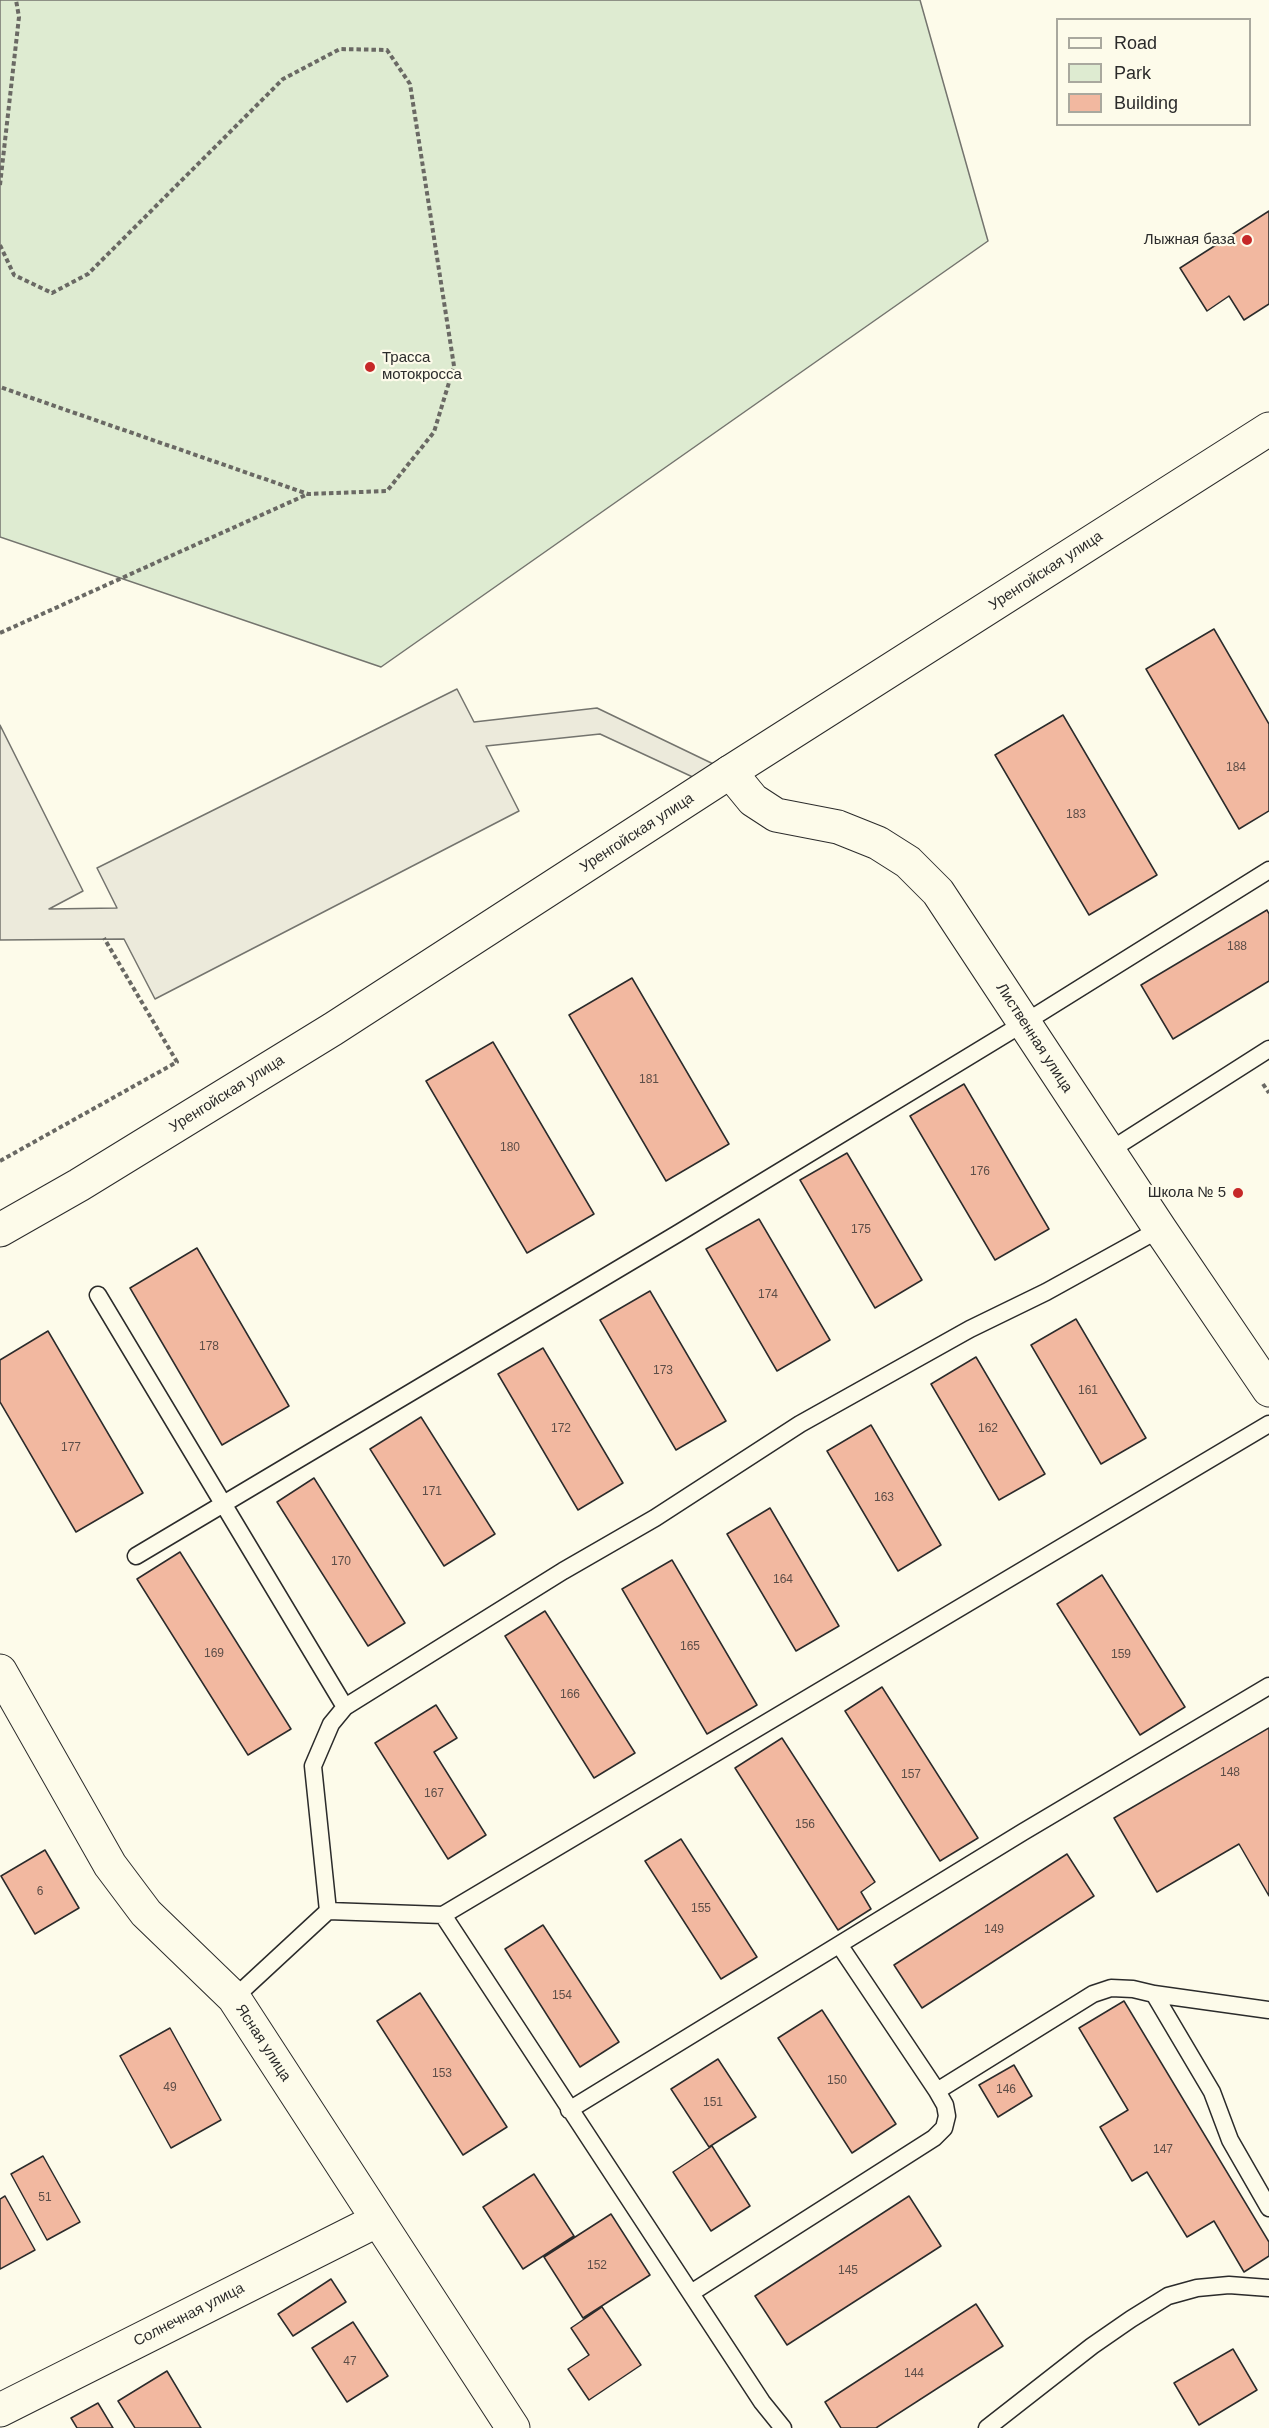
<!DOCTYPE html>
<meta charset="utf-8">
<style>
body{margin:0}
#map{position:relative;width:1269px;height:2428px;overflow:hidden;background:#fdfbea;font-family:Helvetica,sans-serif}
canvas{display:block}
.legend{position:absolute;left:1056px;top:18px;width:195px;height:108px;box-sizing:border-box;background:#fdfbea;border:2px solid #a9a89e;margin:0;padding:8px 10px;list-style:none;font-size:18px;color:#2b2b2b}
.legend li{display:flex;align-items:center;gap:12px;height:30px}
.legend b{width:30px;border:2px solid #a9a89e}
</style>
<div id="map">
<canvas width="1269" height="2428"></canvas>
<ul class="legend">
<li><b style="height:8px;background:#fdfbea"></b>Road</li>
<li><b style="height:16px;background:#deebd1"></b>Park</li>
<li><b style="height:16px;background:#f2b8a0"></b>Building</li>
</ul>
</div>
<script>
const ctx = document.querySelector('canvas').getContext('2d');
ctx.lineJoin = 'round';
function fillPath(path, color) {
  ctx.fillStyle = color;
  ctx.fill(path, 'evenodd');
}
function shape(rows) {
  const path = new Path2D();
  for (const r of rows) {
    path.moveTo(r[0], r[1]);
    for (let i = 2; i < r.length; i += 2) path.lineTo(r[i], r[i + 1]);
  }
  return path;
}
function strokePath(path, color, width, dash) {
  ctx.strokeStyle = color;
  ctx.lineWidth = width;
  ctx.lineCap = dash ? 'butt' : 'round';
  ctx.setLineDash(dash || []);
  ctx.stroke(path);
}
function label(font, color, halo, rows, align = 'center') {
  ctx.font = font + ' Helvetica,sans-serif';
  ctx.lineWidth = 4.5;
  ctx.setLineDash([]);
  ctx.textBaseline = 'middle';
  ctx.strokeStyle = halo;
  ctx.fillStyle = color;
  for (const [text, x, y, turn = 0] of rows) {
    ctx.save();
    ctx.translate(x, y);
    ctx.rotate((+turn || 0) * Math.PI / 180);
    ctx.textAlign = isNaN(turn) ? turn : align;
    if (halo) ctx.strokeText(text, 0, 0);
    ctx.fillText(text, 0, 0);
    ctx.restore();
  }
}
const green = shape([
 [0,0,920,0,988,241,381,667,0,537,0,0]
]);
const parking = shape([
 [457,689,474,722,597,708,730,772,710,785,600,734,486,746,519,811,155,999,124,939,0,940,0,725,83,891,49,909,117,908,97,868,457,689]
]);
const building = shape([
 [1269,211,1269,304,1244,320,1229,296,1207,311,1180,268,1269,211],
 [1214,629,1269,724,1269,811,1239,829,1146,669,1214,629],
 [1063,715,1157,875,1089,915,995,755,1063,715],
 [1267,910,1269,914,1269,981,1173,1039,1141,985,1267,910],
 [632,978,729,1144,666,1181,569,1015,632,978],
 [493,1042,594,1214,527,1253,426,1081,493,1042],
 [964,1084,1049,1229,995,1260,910,1116,964,1084],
 [847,1153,922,1280,875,1308,800,1180,847,1153],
 [759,1219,830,1340,777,1371,706,1249,759,1219],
 [197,1248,289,1406,222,1445,130,1288,197,1248],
 [650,1291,726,1421,676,1450,600,1320,650,1291],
 [1076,1319,1146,1438,1101,1464,1031,1345,1076,1319],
 [48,1331,143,1493,76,1532,0,1402,0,1360,48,1331],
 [543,1348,623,1483,578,1510,498,1374,543,1348],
 [976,1357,1045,1474,999,1500,931,1384,976,1357],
 [421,1417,495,1534,444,1566,370,1449,421,1417],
 [871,1425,941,1545,898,1571,827,1451,871,1425],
 [314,1478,405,1623,368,1646,277,1502,314,1478],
 [770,1508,839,1626,796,1651,727,1534,770,1508],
 [180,1552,291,1729,248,1755,137,1579,180,1552],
 [672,1560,757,1705,707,1734,622,1589,672,1560],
 [1102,1575,1185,1707,1140,1735,1057,1604,1102,1575],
 [545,1611,635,1753,594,1778,505,1636,545,1611],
 [882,1687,978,1838,940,1861,845,1711,882,1687],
 [436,1705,457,1738,434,1752,486,1835,448,1859,375,1743,436,1705],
 [1269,1728,1269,1896,1239,1844,1157,1892,1114,1818,1269,1728],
 [782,1738,875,1882,861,1892,871,1909,838,1930,735,1768,782,1738],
 [681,1839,757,1957,721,1979,645,1861,681,1839],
 [45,1850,79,1908,35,1934,1,1876,45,1850],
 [1067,1854,1094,1896,922,2008,894,1965,1067,1854],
 [543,1925,619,2042,580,2067,505,1949,543,1925],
 [420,1993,507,2127,463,2155,377,2021,420,1993],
 [1124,2001,1269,2242,1269,2256,1244,2272,1214,2221,1187,2237,1147,2172,1132,2181,1100,2127,1128,2110,1079,2028,1124,2001],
 [822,2010,896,2124,852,2153,778,2038,822,2010],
 [170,2028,221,2120,171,2148,120,2056,170,2028],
 [718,2059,756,2117,709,2147,671,2089,718,2059],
 [1014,2065,1032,2096,998,2117,979,2085,1014,2065],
 [712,2146,750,2206,711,2231,673,2172,712,2146],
 [43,2156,80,2222,47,2240,11,2174,43,2156],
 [534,2174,574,2236,523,2269,483,2207,534,2174],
 [5,2196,35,2250,0,2269,0,2199,5,2196],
 [909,2196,941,2246,787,2345,755,2296,909,2196],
 [611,2214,650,2275,583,2318,544,2257,611,2214],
 [331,2279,346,2302,293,2336,278,2314,331,2279],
 [976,2304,1003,2346,876,2428,841,2428,825,2402,976,2304],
 [602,2307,641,2365,589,2400,568,2369,589,2355,571,2328,602,2307],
 [353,2322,388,2376,347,2402,312,2348,353,2322],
 [1233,2349,1257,2390,1199,2425,1174,2383,1233,2349],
 [167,2371,201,2428,135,2428,118,2401,167,2371],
 [98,2403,113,2428,77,2428,71,2418,98,2403]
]);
const path = shape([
 [0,185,19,17,16,0],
 [0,245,14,275,52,293,88,274,283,79,340,49,387,50,410,84,454,366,434,432,387,491,308,494,0,387],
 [0,633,308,494],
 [1263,1084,1269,1093],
 [0,1161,177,1062,104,938]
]);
const lane = shape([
 [1109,1151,1269,1049],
 [98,1295,345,1707],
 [136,1556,677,1234,1024,1023,1269,870],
 [328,1911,313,1766,331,1724,345,1707,563,1571,655,1518,800,1424,970,1329,1046,1292,1160,1229],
 [443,1915,762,2402,783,2428],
 [840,1946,937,2091,1093,1994,1111,1988,1133,1989,1154,1994,1212,2092,1230,2140,1269,2208],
 [1154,1994,1269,2010],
 [234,1998,328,1911,443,1915,1269,1424],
 [569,2110,1023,1832,1269,1686],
 [691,2293,934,2138,944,2128,947,2116,945,2105,937,2091],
 [987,2428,1092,2346,1131,2319,1168,2296,1197,2288,1229,2285,1269,2288]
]);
const street = shape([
 [730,772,753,800,776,815,838,827,878,843,908,862,938,892,1160,1229,1269,1390],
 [0,1671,110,1865,146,1913,234,1998,513,2428],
 [0,2410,378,2220]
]);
const secondary = shape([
 [0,1230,79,1185,333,1029,730,772,1269,429]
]);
const markers = [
 [1247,240,6,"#c62828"],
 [370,367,6,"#c62828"],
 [1238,1193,6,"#c62828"]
];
const numberNames = [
 ["184",1236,768],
 ["183",1076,815],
 ["188",1237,947],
 ["181",649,1080],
 ["180",510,1148],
 ["176",980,1172],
 ["175",861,1230],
 ["174",768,1295],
 ["178",209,1347],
 ["173",663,1371],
 ["161",1088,1391],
 ["172",561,1429],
 ["162",988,1429],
 ["177",71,1448],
 ["171",432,1492],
 ["163",884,1498],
 ["170",341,1562],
 ["164",783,1580],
 ["165",690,1647],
 ["169",214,1654],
 ["159",1121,1655],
 ["166",570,1695],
 ["148",1230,1773],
 ["157",911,1775],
 ["167",434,1794],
 ["156",805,1825],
 ["6",40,1892],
 ["155",701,1909],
 ["149",994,1930],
 ["154",562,1996],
 ["153",442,2074],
 ["150",837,2081],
 ["49",170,2088],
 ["146",1006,2090],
 ["151",713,2103],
 ["147",1163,2150],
 ["51",45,2198],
 ["152",597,2266],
 ["145",848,2271],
 ["47",350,2362],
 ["144",914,2374]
];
const poiNames = [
 ["Лыжная база",1235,240],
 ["Трасса",382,358,"left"],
 ["мотокросса",382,375,"left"],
 ["Школа № 5",1226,1193]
];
const streetNames = [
 ["Уренгойская улица",1046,571,-33],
 ["Уренгойская улица",637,833,-33],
 ["Лиственная улица",1034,1038,57],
 ["Уренгойская улица",227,1094,-32],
 ["Ясная улица",263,2043,57],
 ["Солнечная улица",189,2315,-27]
];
fillPath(green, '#deebd1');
strokePath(green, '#74746e', 1.5);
fillPath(parking, '#eceadb');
strokePath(parking, '#74746e', 1.5);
fillPath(building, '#f2b8a0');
strokePath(building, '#2b2b2b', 1.5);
strokePath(lane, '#2b2b2b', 19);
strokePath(street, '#2b2b2b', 35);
strokePath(secondary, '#2b2b2b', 35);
strokePath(path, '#6a6964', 4, [4.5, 3]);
strokePath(lane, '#fdfbea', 16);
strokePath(street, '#fdfbea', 33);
strokePath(secondary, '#fdfbea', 33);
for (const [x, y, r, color] of markers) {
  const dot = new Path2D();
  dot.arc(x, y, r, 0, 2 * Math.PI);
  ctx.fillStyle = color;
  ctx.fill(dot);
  strokePath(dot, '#fdfbea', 2);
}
label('12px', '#5d4e48', null, numberNames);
label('15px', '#2b2b2b', '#fdfbea', poiNames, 'right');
label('15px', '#2b2b2b', '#fdfbea', streetNames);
</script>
